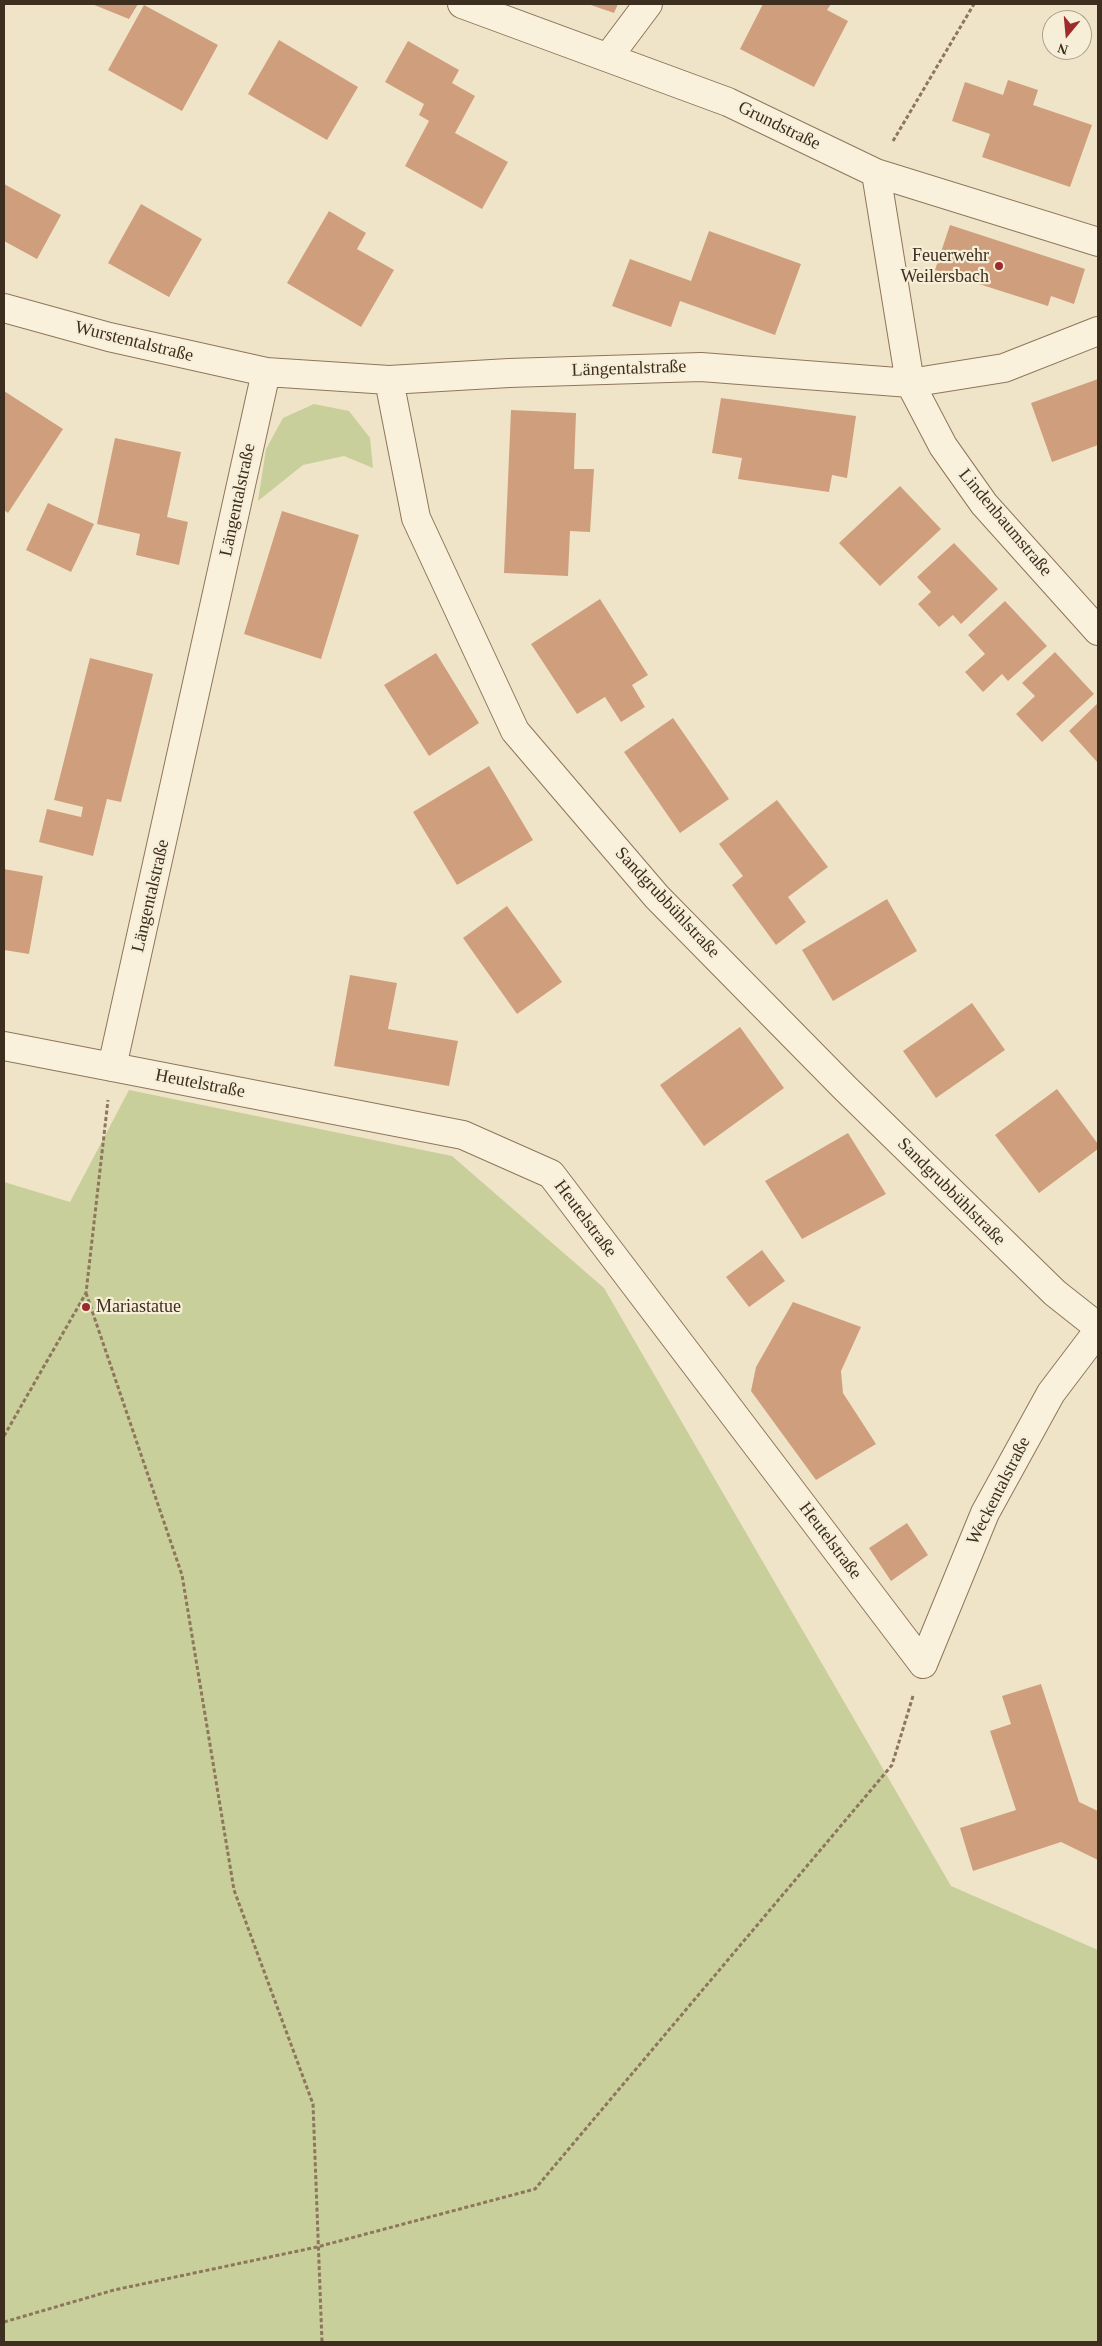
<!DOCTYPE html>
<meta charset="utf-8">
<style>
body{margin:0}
#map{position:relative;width:1102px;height:2346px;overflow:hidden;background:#f0e4c8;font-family:Georgia,serif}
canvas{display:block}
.frame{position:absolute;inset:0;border:5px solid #3d2e20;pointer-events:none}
.north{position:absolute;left:1042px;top:10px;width:50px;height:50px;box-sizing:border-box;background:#f7eed8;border:1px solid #ada18e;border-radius:50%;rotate:197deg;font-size:14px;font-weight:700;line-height:20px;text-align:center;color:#3d2e20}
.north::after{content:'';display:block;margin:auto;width:18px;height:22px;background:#9e2a2b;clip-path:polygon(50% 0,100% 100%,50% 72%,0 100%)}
</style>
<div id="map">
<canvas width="1102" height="2346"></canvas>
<div class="frame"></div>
<div class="north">N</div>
</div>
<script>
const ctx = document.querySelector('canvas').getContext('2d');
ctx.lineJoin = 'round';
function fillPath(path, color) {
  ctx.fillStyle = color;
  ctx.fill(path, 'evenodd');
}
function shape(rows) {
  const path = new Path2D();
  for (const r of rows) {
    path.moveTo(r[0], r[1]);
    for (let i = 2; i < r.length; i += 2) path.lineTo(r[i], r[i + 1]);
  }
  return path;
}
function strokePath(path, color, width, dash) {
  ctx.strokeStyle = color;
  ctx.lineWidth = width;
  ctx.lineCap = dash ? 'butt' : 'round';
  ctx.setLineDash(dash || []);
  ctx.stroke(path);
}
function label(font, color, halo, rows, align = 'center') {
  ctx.font = font + ' Georgia,serif';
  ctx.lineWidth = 4.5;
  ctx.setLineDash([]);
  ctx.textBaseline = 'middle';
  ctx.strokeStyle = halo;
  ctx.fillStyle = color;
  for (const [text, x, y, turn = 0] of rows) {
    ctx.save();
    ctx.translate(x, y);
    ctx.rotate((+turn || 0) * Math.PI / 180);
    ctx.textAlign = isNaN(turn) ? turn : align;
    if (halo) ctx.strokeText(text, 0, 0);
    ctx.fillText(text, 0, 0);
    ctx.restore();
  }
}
const green = shape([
 [314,404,349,411,370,438,373,468,344,456,303,465,258,501,266,449,283,418],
 [129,1090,452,1156,604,1288,951,1886,1098,1950,1098,2342,4,2342,4,1182,70,1202]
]);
const building = shape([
 [92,4,138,4,129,19],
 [588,4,618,4,614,13],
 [763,4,831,4,827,10,848,21,814,87,740,49],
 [144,5,218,45,182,111,108,70],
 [279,40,358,87,327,140,248,94],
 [408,41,459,70,452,83,475,96,455,133,508,162,482,209,405,166,429,121,419,115,424,104,385,82],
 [1008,80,1038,90,1033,105,1092,125,1070,187,982,157,990,134,952,121,965,82,1003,95],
 [4,184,61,215,37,259,4,241],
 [141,204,202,239,169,297,108,263],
 [329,211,366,233,357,249,394,270,361,327,287,283],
 [950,225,1085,269,1074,304,1051,296,1048,306,935,270],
 [709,231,801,264,775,335,680,301,671,327,612,306,630,259,691,281],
 [1098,379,1098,445,1052,462,1031,403],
 [4,391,63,429,8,513,4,510],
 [721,398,856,416,847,478,832,475,829,492,738,479,742,458,712,453],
 [511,410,576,413,574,469,594,469,590,532,570,531,568,576,504,573],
 [115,438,181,452,167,517,188,522,179,565,136,555,140,534,97,524],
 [900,486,941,529,880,586,839,543],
 [48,503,94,524,71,572,26,550],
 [282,511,359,535,321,659,244,634],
 [954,543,998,589,961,624,953,615,939,627,918,604,931,592,917,577],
 [600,599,648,675,632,685,645,707,621,722,605,697,577,714,531,644],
 [1005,601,1047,646,1008,681,1002,674,983,692,965,672,985,654,968,635],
 [1055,652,1094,694,1042,742,1016,714,1035,696,1022,683],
 [436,653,479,723,429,756,384,685],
 [90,658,153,674,121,802,107,799,93,856,39,842,47,809,81,817,83,807,54,800],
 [1098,703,1098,763,1069,731],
 [673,718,729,799,680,833,624,752],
 [489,766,533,840,457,885,413,812],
 [777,800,828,867,788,897,806,922,776,945,732,885,743,876,719,844],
 [4,869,43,876,29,954,4,950],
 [887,899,917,951,833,1001,802,950],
 [507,906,562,982,517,1014,463,938],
 [350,975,397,983,388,1029,458,1041,449,1086,334,1066],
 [972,1003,1005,1050,936,1098,903,1051],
 [740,1027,784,1088,704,1146,660,1085],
 [1057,1089,1098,1144,1098,1149,1039,1193,995,1135],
 [848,1133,886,1194,802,1239,765,1181],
 [762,1250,785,1281,749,1307,726,1277],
 [793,1302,861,1327,841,1371,843,1393,876,1444,816,1480,751,1391,756,1367],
 [907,1523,928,1555,891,1581,869,1548],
 [1041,1684,1079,1802,1098,1811,1098,1860,1061,1842,973,1871,960,1828,1016,1810,990,1731,1011,1724,1002,1696]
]);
const path = shape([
 [893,141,974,4],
 [86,1293,182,1575,234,1890,313,2104,322,2342],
 [4,1436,86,1293,108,1100],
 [4,2322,114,2290,317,2247,535,2189,892,1765,913,1696]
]);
const minor = shape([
 [462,4,728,102,876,173,1098,242],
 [609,56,648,4],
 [876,173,910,383,943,446,984,504,1098,631],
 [4,308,109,337,266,372],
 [389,380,416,518,515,731,657,897,845,1088,1055,1293,1098,1327],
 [4,1046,463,1135,551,1174,923,1664],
 [112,1067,266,372,389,380,509,373,701,367,910,383,1004,368,1098,331],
 [923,1664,985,1513,1051,1393,1098,1331]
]);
const markers = [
 [999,266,5,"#9e2a2b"],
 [86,1307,5,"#9e2a2b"]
];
const streetNames = [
 ["Grundstraße",779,126,26],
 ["Wurstentalstraße",134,342,14],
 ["Längentalstraße",629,369,-2],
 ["Längentalstraße",238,500,-78],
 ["Lindenbaumstraße",1005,523,50],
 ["Längentalstraße",151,896,-77],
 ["Sandgrubbühlstraße",667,903,47],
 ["Heutelstraße",200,1084,11],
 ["Sandgrubbühlstraße",951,1192,45],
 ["Heutelstraße",585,1219,53],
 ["Weckentalstraße",999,1491,-63],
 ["Heutelstraße",830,1541,53]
];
const poiNames = [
 ["Feuerwehr",989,256],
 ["Weilersbach",989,277],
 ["Mariastatue",96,1307,"left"]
];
fillPath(green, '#c9cf9b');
fillPath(building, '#cf9f7d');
strokePath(minor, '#8d765c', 30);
strokePath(path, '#8d765c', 3, [4, 2.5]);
strokePath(minor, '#faf1dc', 28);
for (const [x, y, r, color] of markers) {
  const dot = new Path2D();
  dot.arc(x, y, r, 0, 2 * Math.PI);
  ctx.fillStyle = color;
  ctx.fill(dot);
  strokePath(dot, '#f7eed8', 2);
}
label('18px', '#3d2e20', '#f7eed8', streetNames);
label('18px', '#3d2e20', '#f7eed8', poiNames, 'right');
</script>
